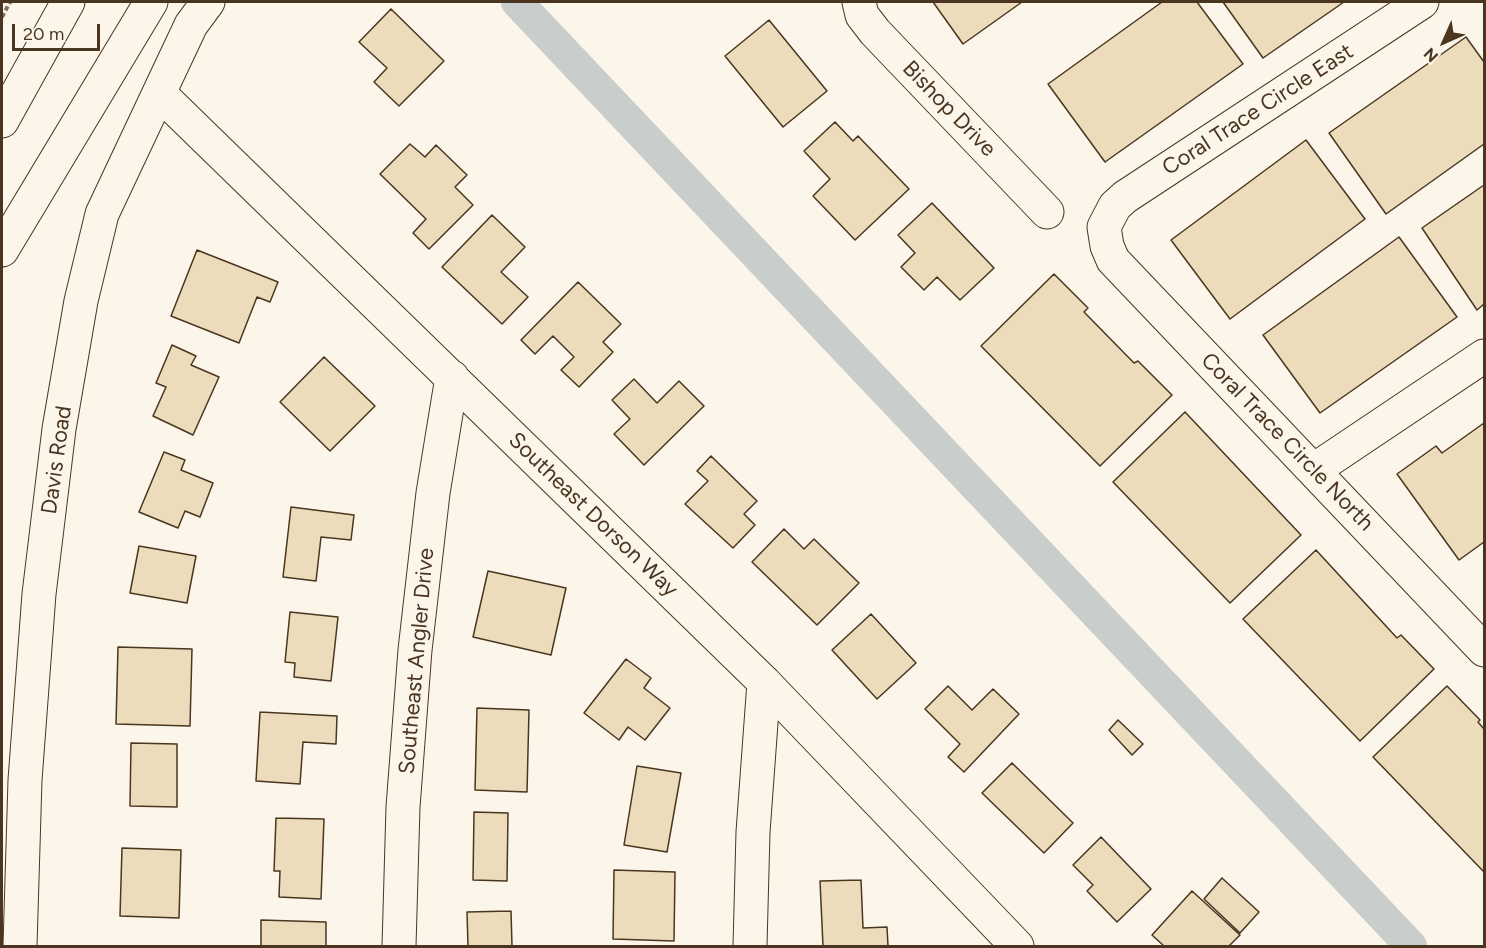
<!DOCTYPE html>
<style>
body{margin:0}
#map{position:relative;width:1486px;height:948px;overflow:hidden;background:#fbf6e9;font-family:Figtree,sans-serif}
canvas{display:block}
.frame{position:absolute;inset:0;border:3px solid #4a3520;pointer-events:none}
.north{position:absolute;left:1414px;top:12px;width:60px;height:60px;-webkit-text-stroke:4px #fbf6e9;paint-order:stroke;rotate:225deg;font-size:16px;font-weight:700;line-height:24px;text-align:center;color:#4a3520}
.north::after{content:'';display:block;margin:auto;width:21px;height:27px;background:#4a3520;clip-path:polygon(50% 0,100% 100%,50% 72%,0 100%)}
.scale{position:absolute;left:12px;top:24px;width:88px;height:27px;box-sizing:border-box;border:3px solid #4a3520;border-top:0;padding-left:8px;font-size:18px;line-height:21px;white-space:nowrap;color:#4a3520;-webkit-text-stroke:4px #fbf6e9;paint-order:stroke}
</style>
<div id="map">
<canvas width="1486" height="948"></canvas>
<div class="frame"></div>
<div class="north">N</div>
<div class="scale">20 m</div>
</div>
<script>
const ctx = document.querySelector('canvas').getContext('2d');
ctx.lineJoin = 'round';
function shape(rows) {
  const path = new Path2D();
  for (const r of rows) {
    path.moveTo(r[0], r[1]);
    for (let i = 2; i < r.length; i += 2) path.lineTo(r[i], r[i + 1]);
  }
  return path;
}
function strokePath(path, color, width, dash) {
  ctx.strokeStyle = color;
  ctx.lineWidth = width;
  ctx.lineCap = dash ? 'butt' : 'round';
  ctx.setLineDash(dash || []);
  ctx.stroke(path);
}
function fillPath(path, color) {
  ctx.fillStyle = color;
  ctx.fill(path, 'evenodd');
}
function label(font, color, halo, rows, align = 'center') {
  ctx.font = font + ' Figtree,sans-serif';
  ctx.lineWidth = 4.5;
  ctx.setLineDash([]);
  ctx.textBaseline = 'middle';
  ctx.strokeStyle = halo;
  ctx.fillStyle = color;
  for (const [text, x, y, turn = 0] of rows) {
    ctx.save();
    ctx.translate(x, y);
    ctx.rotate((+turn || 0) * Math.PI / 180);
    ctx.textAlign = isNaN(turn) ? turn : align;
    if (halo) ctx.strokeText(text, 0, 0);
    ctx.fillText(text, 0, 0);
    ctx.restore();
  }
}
const canal = shape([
 [517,2,1411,946]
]);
const building = shape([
 [933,2,1022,2,963,44,933,2],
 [1162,2,1197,2,1243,64,1105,162,1048,84,1162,2],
 [1223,2,1344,2,1263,58,1223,2],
 [391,9,444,61,399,106,374,82,387,68,359,42,391,9],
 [769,20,827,91,783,127,725,56,769,20],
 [1466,37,1484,62,1484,144,1386,214,1329,133,1466,37],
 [835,122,853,141,858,136,909,189,855,240,813,196,830,179,804,151,835,122],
 [1306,140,1365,219,1230,319,1171,240,1306,140],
 [410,144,425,157,436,145,467,175,455,187,473,205,429,249,413,233,426,219,380,174,410,144],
 [1484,185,1484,304,1477,310,1422,228,1484,185],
 [932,203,994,268,960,300,937,277,924,290,901,267,915,253,898,235,932,203],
 [492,215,525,247,501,272,528,297,502,324,442,267,492,215],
 [1399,237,1457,317,1320,413,1263,335,1399,237],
 [197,250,278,282,270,302,257,297,239,343,171,316,197,250],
 [1054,274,1088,308,1084,312,1134,363,1138,361,1172,395,1100,466,981,346,1054,274],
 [578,282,621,324,603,342,613,352,579,387,561,370,574,357,553,336,535,354,521,340,578,282],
 [172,345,196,356,191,365,219,377,193,435,153,416,166,387,156,383,172,345],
 [324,357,375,406,330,451,280,402,324,357],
 [634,379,657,403,679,381,704,406,644,465,614,434,630,419,612,400,634,379],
 [1185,412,1301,535,1230,603,1113,482,1185,412],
 [1484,423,1484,542,1459,560,1397,474,1436,446,1442,453,1484,423],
 [164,452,185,460,181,470,213,483,200,517,185,511,178,528,139,512,164,452],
 [711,456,757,501,744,514,755,525,733,548,685,504,708,481,697,471,711,456],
 [291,507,354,515,351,540,321,537,316,581,283,577,291,507],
 [784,529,804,549,814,539,859,583,817,625,752,562,784,529],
 [139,546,196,556,187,603,130,593,139,546],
 [1316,550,1397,638,1401,635,1434,669,1360,741,1243,619,1316,550],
 [488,571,566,588,551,655,473,637,488,571],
 [290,612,338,617,331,681,294,677,295,663,285,662,290,612],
 [871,614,916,663,877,699,832,650,871,614],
 [118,647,192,649,190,726,116,724,118,647],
 [626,659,651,678,644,688,670,708,645,740,628,727,619,740,584,713,626,659],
 [948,686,972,710,993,689,1019,714,964,772,948,757,960,744,925,709,948,686],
 [1447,686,1480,720,1478,722,1484,729,1484,872,1373,757,1447,686],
 [477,708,529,710,527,792,475,790,477,708],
 [260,712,337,716,336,744,303,742,300,784,256,781,260,712],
 [1118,720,1143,744,1132,755,1109,730,1118,720],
 [131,743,177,744,177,807,130,806,131,743],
 [1012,763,1073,823,1044,853,982,793,1012,763],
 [637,766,681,773,667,852,624,845,637,766],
 [474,812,508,813,507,881,473,880,474,812],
 [276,818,324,819,321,899,279,897,280,871,274,871,276,818],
 [1101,837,1151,889,1117,922,1087,891,1093,885,1073,865,1101,837],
 [122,848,181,850,179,918,120,916,122,848],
 [614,870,675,872,674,941,613,939,614,870],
 [1222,878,1259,912,1240,933,1204,899,1222,878],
 [861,880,863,928,887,927,888,946,823,946,820,881,861,880],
 [1192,891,1240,935,1229,946,1164,946,1152,935,1192,891],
 [511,911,512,946,468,946,467,912,511,911],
 [261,920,326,922,326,946,261,946,261,920]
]);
const path = shape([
 [2,17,10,2]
]);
const minor = shape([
 [859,2,862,15,875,32,1047,212],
 [1422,2,1125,197,1115,206,1104,227,1107,246,1113,260,1484,650],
 [159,93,764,682,1017,946],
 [2,121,68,2],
 [2,250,151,2],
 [1314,470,1484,356],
 [20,946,25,780,39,594,59,429,81,301,102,214,191,25,208,2],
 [399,946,403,807,415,650,433,493,452,377],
 [750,946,753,832,764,682]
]);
const streetNames = [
 ["Bishop Drive",949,109,46],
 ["Coral Trace Circle East",1258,110,-33],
 ["Coral Trace Circle North",1287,442,46],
 ["Davis Road",57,460,-82],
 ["Southeast Dorson Way",593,515,44],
 ["Southeast Angler Drive",417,661,-85]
];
strokePath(canal, '#c9cecd', 32);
fillPath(building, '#ecdcbc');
strokePath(building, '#4a3520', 1.5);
strokePath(minor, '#4a3520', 35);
strokePath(path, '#7f6f5c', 4, [4.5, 3]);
strokePath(minor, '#fbf6e9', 33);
label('22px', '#4a3520', '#fbf6e9', streetNames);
</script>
